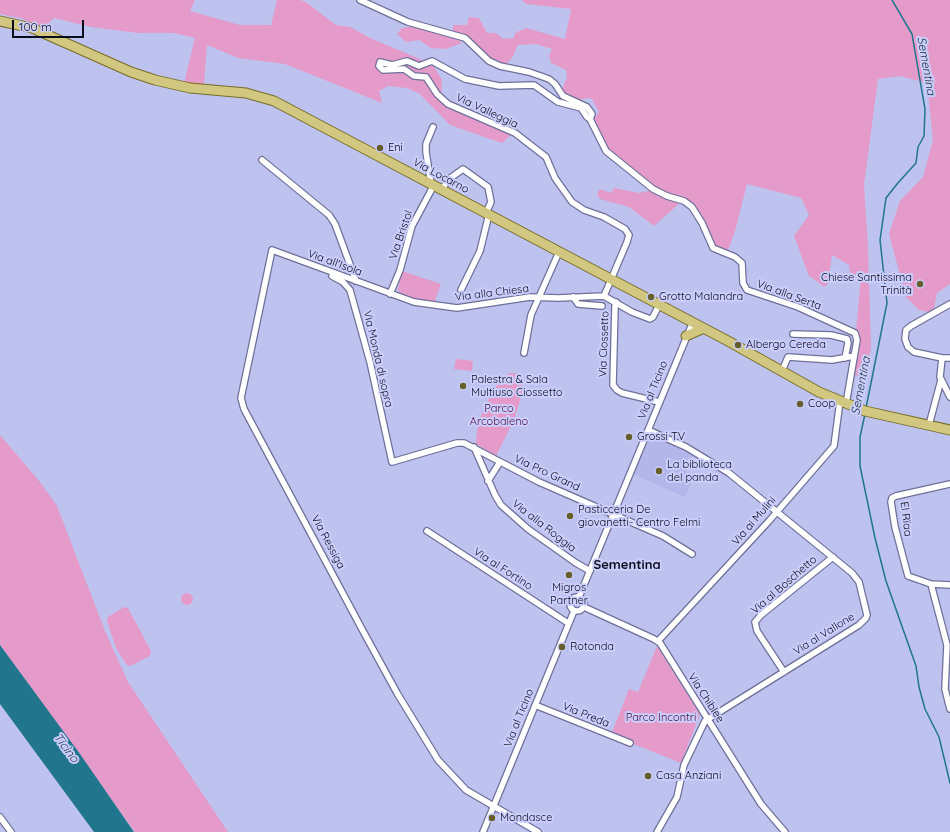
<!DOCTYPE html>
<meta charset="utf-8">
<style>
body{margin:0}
#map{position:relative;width:950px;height:832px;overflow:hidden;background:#bec2ee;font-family:Quicksand,sans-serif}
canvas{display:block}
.scale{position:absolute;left:12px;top:20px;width:72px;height:18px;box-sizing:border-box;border:2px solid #0a0b1a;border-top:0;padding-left:5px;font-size:12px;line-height:14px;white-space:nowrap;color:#0a0b1a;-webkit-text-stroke:3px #cbcefc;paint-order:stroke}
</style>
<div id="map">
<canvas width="950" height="832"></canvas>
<div class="scale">100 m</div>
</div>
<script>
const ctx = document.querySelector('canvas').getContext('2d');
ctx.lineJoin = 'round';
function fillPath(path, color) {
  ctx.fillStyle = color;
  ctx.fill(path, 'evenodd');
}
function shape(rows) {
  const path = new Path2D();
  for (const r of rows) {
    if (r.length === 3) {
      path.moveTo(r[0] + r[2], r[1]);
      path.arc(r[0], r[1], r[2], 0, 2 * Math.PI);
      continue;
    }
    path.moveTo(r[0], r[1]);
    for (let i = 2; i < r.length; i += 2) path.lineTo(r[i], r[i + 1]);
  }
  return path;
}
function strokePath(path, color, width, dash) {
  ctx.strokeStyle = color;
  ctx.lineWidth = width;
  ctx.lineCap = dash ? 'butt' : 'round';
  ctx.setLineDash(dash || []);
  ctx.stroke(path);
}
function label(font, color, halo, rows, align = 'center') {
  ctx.font = font + ' Quicksand,sans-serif';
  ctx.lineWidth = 4;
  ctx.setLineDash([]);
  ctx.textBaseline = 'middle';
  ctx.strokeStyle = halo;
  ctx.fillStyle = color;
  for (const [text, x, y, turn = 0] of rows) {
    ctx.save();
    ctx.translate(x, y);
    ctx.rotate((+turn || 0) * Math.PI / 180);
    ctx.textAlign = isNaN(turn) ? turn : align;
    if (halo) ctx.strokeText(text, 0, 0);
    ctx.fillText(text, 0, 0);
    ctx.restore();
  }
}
const built = shape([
 [654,438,663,440,694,454,686,472,694,476,685,497,633,474,646,445,650,439]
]);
const green = shape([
 [0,0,195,0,190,11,240,25,271,25,277,0,300,0,306,2,336,25,350,27,370,38,422,60,429,60,432,63,442,80,441,101,512,134,502,143,450,125,420,94,407,88,388,86,379,91,382,103,285,64,238,58,207,45,204,85,184,83,195,38,174,33,138,33,91,27,54,18,44,28,20,18,0,14],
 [522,0,950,0,950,284,937,293,933,313,919,310,906,297,889,234,900,201,923,177,933,140,927,83,900,76,878,79,864,185,868,246,871,348,864,378,852,374,861,277,850,273,849,265,832,255,828,283,825,287,809,276,794,236,809,215,801,198,747,184,735,231,727,253,713,246,699,215,681,202,654,226,629,207,600,199,597,194,600,189,611,193,614,188,639,193,649,191,653,184,623,164,608,151,595,123,594,119,599,112,592,99,588,98,580,100,565,95,561,92,567,77,566,70,551,63,549,56,552,49,536,44,518,45,512,58,506,64,494,61,471,39,453,32,453,25,467,25,469,17,479,18,487,33,496,33,503,39,514,38,515,33,526,28,565,39,571,9,526,4],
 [412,26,456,38,462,43,445,49,431,48,419,40,406,42,397,34,402,28],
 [402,271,441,284,434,303,419,298,417,301,400,293,398,289],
 [456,359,473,361,472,371,454,369],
 [510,373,522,374,523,390,514,420,496,456,476,444,477,431,480,418,490,397,502,377],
 [0,435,40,482,57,506,105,631,128,682,228,832,135,832,0,645],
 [187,599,6],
 [124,607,128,608,151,651,150,656,130,666,126,664,116,648,107,621,108,617],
 [657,646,700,714,681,763,611,735,629,689,638,692]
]);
const water = shape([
 [0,645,80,754,134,832,94,832,0,704]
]);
const stream = shape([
 [866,408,887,303,880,240,886,198,897,184,916,163,918,147,924,136,925,109,912,34,892,0],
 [865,414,860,437,860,466,875,538,886,581,916,666,919,687,925,709,939,737,950,783]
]);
const street = shape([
 [360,0,408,22,465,38,489,61,500,66,529,72,549,79,555,84,563,96,587,107,592,114,590,119,606,151,653,189,667,196,684,201,692,207,702,223,713,248,735,257,742,263,743,283,747,290,798,307,855,333,857,340,846,404],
 [262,160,329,215,335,224,356,281],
 [431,184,426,152,426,144,433,127],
 [442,189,449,179,463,169,488,187,491,202,486,213],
 [332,276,343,282,350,290,370,362,392,462,457,443,464,443,539,482,663,536,692,554],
 [461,290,480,251,489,214],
 [390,294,400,270,412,226,434,185],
 [604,296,632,312,650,319,653,317,659,305],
 [573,297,578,304,602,306],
 [616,302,615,306,613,385,617,390,622,393,659,402],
 [950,304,911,326,906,330,905,339,908,347,914,352,942,358,950,358],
 [793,334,831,335,847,339,848,343,845,358],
 [524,353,531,315,559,252],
 [942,358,940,377,950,397],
 [782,371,788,357,832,360,854,356],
 [929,425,941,380],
 [648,430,686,447,729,473,852,573,859,582,867,615,866,618,859,625,705,721,684,765,677,797,657,832],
 [474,447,495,495,501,505,528,529,576,563,590,571],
 [488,481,500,462],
 [950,484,896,496,892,498,891,502,895,527,908,576,931,584,950,585],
 [427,531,568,623],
 [931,584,947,645,945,689,950,709],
 [577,604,7],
 [579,597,692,324],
 [584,607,654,639,660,643,761,804,785,832],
 [658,641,769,521,834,446,840,401],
 [784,672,757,631,755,622,761,615,833,557],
 [535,705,630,743],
 [0,817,11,832],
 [483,832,574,611],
 [538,832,466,790,438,760,397,693,363,631,244,409,241,398,272,250,414,302,457,308,530,297,558,298,604,296,627,242,629,235,625,229,604,217,584,210,572,202,555,178,546,157,515,133,448,104,437,94,426,77,414,76,404,69,383,70,379,66,380,62,392,65,407,61,419,66,432,61,465,79,499,86,534,85,558,102,581,108,587,117,590,119]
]);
const primary = shape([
 [0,21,32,28,131,72,155,80,190,88,246,93,274,101,728,341,819,392,865,411,950,430],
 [686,336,702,329]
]);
const markers = [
 [380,148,4,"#655e2a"],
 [920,284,4,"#655e2a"],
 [651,297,4,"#655e2a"],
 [738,345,4,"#655e2a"],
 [463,386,4,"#655e2a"],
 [800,404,4,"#655e2a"],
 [629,437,4,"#655e2a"],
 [659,471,4,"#655e2a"],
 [570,516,4,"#655e2a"],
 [569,575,4,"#655e2a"],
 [562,647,4,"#655e2a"],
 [648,776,4,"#655e2a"],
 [492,818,4,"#655e2a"]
];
const streetNames = [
 ["Via Valleggia",487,111,25],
 ["Via Locarno",441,176,28],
 ["Via Bristol",401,235,-71],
 ["Via all'Isola",335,263,20],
 ["Via alla Chiesa",492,293,-7],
 ["Via alla Serta",789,295,20],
 ["Via Ciossetto",604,344,-88],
 ["Via Monda di sopra",378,359,77],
 ["Via al Ticino",653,390,-68],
 ["Via Pro Grand",547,473,25],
 ["El Rïaa",906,519,83],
 ["Via ai Mulini",754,521,-49],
 ["Via alla Roggia",544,526,38],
 ["Via Ressiga",328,542,62],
 ["Via al Fortino",503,569,33],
 ["Via al Boschetto",784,585,-41],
 ["Via al Vallone",824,634,-32],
 ["Via Chiblee",706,698,57],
 ["Via Preda",586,715,22],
 ["Via al Ticino",519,718,-68]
];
const poiNames = [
 ["Eni",388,148],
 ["Chiese Santissima",912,278,"right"],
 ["Trinità",912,291,"right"],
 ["Grotto Malandra",659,297],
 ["Albergo Cereda",746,345],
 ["Palestra & Sala",471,380],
 ["Multiuso Ciossetto",471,393],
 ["Coop",808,404],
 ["Grossi TV",637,437],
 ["La biblioteca",667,465],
 ["del panda",667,478],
 ["Pasticceria De",578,510],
 ["giovanetti- Centro Felmi",578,523],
 ["Migros",569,588,"center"],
 ["Partner",569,601,"center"],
 ["Rotonda",570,647],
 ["Casa Anziani",656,776],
 ["Mondasce",500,818]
];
const parkNames = [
 ["Parco",499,409],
 ["Arcobaleno",499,422],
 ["Parco Incontri",661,718]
];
const waterNames = [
 ["Sementina",926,66,80],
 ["Sementina",861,386,-79],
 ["Ticino",66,748,53]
];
const quarterNames = [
 ["Sementina",627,565]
];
fillPath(built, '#b3b6e9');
fillPath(green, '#e59bca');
fillPath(water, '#21768e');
strokePath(stream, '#21768e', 1.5);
strokePath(street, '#6e7099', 8);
strokePath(primary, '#776d25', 11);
strokePath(street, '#fff', 5.5);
strokePath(primary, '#d1c780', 9);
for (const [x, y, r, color] of markers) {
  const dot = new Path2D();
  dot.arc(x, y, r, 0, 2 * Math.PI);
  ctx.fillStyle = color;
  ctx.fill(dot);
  strokePath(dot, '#cbcefc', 1.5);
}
label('11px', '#0a0b1a', '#cbcefc', streetNames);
label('11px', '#0a0b1a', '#cbcefc', poiNames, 'left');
label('11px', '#4a0d39', '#cbcefc', parkNames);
label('italic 12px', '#19323b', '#cbcefc', waterNames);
label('bold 13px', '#0a0b1a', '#cbcefc', quarterNames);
</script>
